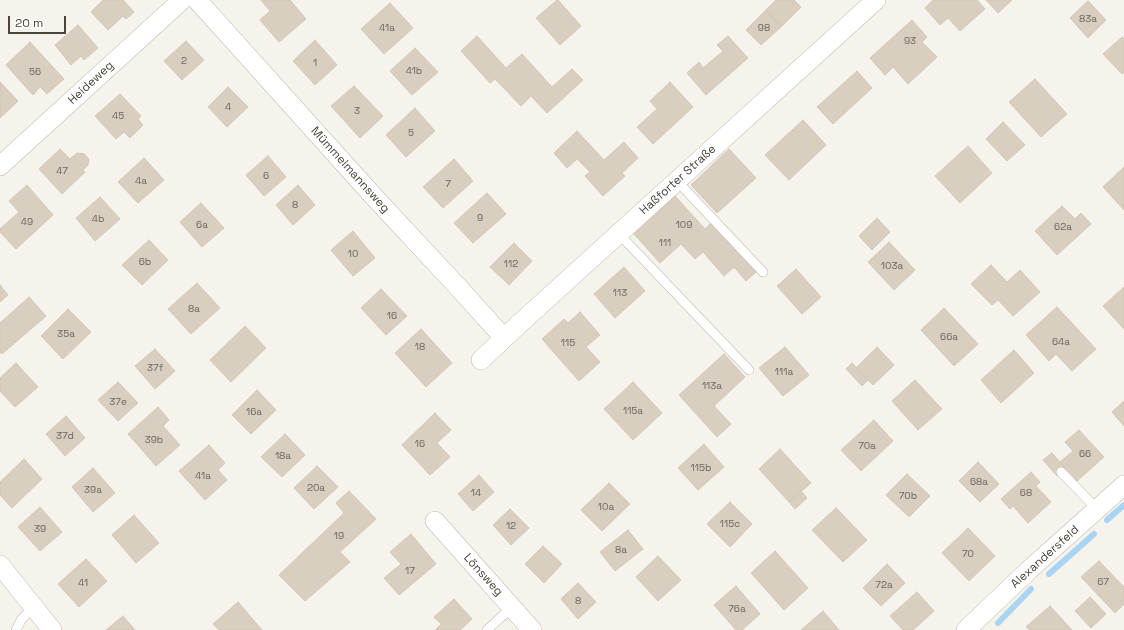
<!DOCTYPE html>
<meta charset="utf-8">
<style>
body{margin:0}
#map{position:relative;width:1124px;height:630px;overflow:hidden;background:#f6f3ec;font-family:"Space Grotesk",sans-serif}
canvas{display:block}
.scale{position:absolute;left:8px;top:16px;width:58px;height:18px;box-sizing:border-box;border:2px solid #4b4439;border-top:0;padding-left:5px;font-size:12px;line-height:14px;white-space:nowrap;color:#4b4439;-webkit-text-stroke:3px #fff;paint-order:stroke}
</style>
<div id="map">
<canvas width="1124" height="630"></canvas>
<div class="scale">20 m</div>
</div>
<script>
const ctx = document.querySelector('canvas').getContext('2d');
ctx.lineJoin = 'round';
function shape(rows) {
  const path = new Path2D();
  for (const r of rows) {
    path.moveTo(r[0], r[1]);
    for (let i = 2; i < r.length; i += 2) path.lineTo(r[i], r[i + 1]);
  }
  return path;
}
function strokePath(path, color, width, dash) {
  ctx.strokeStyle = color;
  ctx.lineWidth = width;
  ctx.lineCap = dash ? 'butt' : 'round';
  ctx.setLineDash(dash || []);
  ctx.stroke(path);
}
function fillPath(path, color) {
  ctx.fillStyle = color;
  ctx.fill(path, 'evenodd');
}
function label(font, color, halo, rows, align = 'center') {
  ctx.font = font + ' "Space Grotesk",sans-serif';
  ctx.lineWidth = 3.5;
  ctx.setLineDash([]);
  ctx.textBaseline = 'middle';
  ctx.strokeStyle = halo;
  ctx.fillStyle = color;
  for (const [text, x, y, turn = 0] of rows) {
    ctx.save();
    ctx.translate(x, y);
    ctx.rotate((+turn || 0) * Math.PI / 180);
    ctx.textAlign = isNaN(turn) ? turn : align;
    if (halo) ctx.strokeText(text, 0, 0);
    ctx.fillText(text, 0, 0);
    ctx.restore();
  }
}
const stream = shape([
 [1107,520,1124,505],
 [1049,574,1094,534],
 [998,623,1031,589]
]);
const building = shape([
 [103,0,123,0,134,12,126,19,123,16,108,30,91,12,103,0],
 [261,0,290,0,306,19,279,42,260,20,270,11,261,0],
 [557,0,558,0,581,26,560,45,536,18,557,0],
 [776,0,794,0,801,7,781,27,766,10,776,0],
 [933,0,977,0,985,9,960,31,948,18,940,25,925,8,933,0],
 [986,0,1012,0,998,13,986,0],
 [1088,1,1106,20,1088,38,1070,18,1088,1],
 [390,3,413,28,384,54,361,29,390,3],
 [766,10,781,27,761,45,746,30,766,10],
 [912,20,927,37,922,42,937,57,908,84,893,67,885,75,870,58,912,20],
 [78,25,98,48,84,60,81,56,71,65,55,45,78,25],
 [477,36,506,68,522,54,552,87,572,69,583,80,547,113,531,96,521,106,495,79,490,83,461,51,477,36],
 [728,36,748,58,706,95,687,73,699,62,703,68,723,51,717,45,728,36],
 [1122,37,1124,39,1124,72,1122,74,1103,54,1122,37],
 [315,40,337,65,315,85,293,61,315,40],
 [186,41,204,60,182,80,164,61,186,41],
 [30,42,64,79,47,94,40,87,33,95,6,65,30,42],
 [415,48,438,72,412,95,390,71,415,48],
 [857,71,872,88,833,124,817,107,857,71],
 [1035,79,1067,114,1041,137,1009,102,1035,79],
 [0,82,18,101,0,118,0,82],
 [670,82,693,107,653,144,637,127,657,109,650,101,670,82],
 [354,86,383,116,360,138,331,106,354,86],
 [228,87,248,107,227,127,208,107,228,87],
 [120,94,141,116,138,119,143,125,130,138,124,132,116,139,95,116,120,94],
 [415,108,435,131,406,157,386,135,415,108],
 [803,120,826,145,789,180,765,155,803,120],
 [1003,122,1025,145,1007,161,986,139,1003,122],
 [577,131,604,160,624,142,638,158,622,173,625,176,603,196,585,176,590,172,577,159,567,168,554,153,577,131],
 [968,146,992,173,960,203,935,176,968,146],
 [60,149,70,159,77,153,84,154,89,159,88,165,83,170,85,172,62,194,39,169,60,149],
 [729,149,756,178,717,213,691,185,729,149],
 [268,156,286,177,264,196,246,175,268,156],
 [144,158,164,180,138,203,118,182,144,158],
 [454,159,473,181,443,208,423,187,454,159],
 [1124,167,1124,210,1103,187,1124,167],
 [27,185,53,215,16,249,0,232,0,229,19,212,9,201,27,185],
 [298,185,315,205,293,225,276,205,298,185],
 [487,193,506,214,473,243,454,223,487,193],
 [675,196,705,229,711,223,756,272,746,281,734,267,724,276,703,252,695,259,681,244,660,263,634,234,675,196],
 [100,197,120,219,95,241,76,218,100,197],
 [201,203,224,228,202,247,180,222,201,203],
 [1062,206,1075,219,1081,213,1091,224,1057,255,1035,231,1062,206],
 [877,218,890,232,872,250,859,236,877,218],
 [353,231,375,258,353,276,331,250,353,231],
 [149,240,168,260,142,285,122,265,149,240],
 [889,242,915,270,894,290,868,262,889,242],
 [514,243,532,261,509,285,490,267,514,243],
 [991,265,1007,282,1020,270,1040,292,1013,316,998,300,992,305,971,284,991,265],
 [624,267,645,291,615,318,594,294,624,267],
 [796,269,821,297,802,314,777,286,796,269],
 [197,283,220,308,191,334,168,309,197,283],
 [0,285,8,295,0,302,0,285],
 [1124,287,1124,329,1103,306,1124,287],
 [381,289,407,316,386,335,361,308,381,289],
 [29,297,46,316,2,354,0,352,0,323,29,297],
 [1057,307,1096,349,1072,371,1056,354,1049,361,1026,335,1057,307],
 [944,308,978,344,954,366,921,330,944,308],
 [68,309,91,332,63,359,41,336,68,309],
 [580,312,600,335,586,347,600,362,579,381,542,339,564,319,568,323,580,312],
 [245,326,266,348,231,382,210,360,245,326],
 [421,329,452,363,426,387,395,353,421,329],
 [785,347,809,375,783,396,759,368,785,347],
 [877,347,894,365,873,385,856,368,877,347],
 [155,349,175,371,155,389,135,366,155,349],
 [1014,350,1034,373,1001,403,981,380,1014,350],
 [724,354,745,377,714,406,731,424,717,437,679,395,724,354],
 [16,363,38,387,15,407,0,391,0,378,16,363],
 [852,363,868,380,862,386,846,369,852,363],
 [915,380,942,409,918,430,892,401,915,380],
 [118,382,138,403,118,421,98,400,118,382],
 [633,382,662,413,633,440,604,409,633,382],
 [257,390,276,410,251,434,232,415,257,390],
 [1124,401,1124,426,1112,412,1124,401],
 [158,407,169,420,163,426,180,445,156,466,128,434,158,407],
 [435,413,451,430,437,443,450,457,430,475,402,445,435,413],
 [66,416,85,438,65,456,46,434,66,416],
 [874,420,893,441,861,471,841,450,874,420],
 [1079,430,1104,457,1077,481,1060,462,1073,451,1065,442,1079,430],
 [285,434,305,455,282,477,261,457,285,434],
 [704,444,724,467,698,490,678,468,704,444],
 [209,445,225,463,218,470,227,480,205,500,179,471,209,445],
 [780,449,811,483,789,502,759,469,780,449],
 [1052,453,1065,468,1057,476,1043,460,1052,453],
 [24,459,42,479,12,508,0,495,0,482,24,459],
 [978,462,999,484,980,502,959,481,978,462],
 [317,466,338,487,314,509,294,488,317,466],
 [93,468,115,493,93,512,72,487,93,468],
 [1031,472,1040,482,1036,486,1051,502,1028,523,1013,506,1010,509,1001,499,1031,472],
 [907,474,930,496,909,517,886,495,907,474],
 [479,475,494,492,473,511,458,494,479,475],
 [609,483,630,504,602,531,581,510,609,483],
 [349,491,376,519,340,552,350,562,305,601,279,575,344,513,336,503,349,491],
 [801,491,807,498,795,509,789,502,801,491],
 [730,502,752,524,730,547,707,524,730,502],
 [40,507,62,532,40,551,18,527,40,507],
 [836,508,867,540,843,562,812,530,836,508],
 [510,509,529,528,511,545,493,525,510,509],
 [134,515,159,543,136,563,112,535,134,515],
 [968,528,995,556,969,581,942,553,968,528],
 [628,530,643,549,615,571,600,552,628,530],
 [411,534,436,564,399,595,384,578,401,564,390,552,411,534],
 [543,546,562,564,544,583,525,564,543,546],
 [775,551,808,588,784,610,751,573,775,551],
 [658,556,681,580,658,601,636,577,658,556],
 [86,559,107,581,79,607,58,584,86,559],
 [1099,561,1124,587,1124,604,1115,613,1081,577,1099,561],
 [887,564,905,583,881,606,863,588,887,564],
 [578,583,596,602,578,619,561,599,578,583],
 [736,586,760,614,742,630,736,630,714,605,736,586],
 [917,592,934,611,913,630,903,630,890,616,917,592],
 [1090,597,1106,614,1091,628,1075,611,1090,597],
 [454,599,472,619,460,630,435,630,441,624,434,617,454,599],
 [238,602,262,630,219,630,213,624,238,602],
 [1050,606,1072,630,1030,630,1026,627,1050,606],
 [823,611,839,630,801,630,823,611],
 [123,616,135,630,106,630,123,616]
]);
const lane = shape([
 [677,181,763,272],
 [619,234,749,370],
 [1061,472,1097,509],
 [16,630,21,620,33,607],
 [487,630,512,607]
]);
const street = shape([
 [197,0,376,199,458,287,504,338],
 [0,166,182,0],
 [481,360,517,326,876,0],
 [435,521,532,630],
 [0,565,52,630],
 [966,630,1029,570,1124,485]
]);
const numberNames = [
 ["83a",1088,19],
 ["41a",387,28],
 ["98",764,28],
 ["93",910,41],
 ["2",184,61],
 ["1",315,63],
 ["41b",414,71],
 ["56",35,72],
 ["4",228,107],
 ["3",357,111],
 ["45",118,116],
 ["5",411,133],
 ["47",62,171],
 ["6",266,176],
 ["4a",141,181],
 ["7",448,184],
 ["8",295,205],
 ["9",480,218],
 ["4b",98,219],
 ["49",27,222],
 ["6a",202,225],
 ["109",684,225],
 ["62a",1063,227],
 ["111",665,243],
 ["10",353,254],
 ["6b",145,262],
 ["112",511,264],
 ["103a",892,266],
 ["113",620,293],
 ["8a",194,309],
 ["16",392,316],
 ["35a",66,334],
 ["66a",949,337],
 ["64a",1061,342],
 ["115",568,343],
 ["18",420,347],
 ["37f",155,368],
 ["111a",784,372],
 ["113a",712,386],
 ["37e",118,402],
 ["115a",633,411],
 ["16a",254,412],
 ["37d",65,436],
 ["39b",154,440],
 ["16",420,444],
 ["70a",867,446],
 ["66",1085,454],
 ["18a",283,456],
 ["115b",701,468],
 ["41a",203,476],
 ["68a",979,482],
 ["20a",316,488],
 ["39a",93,490],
 ["14",476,493],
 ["68",1026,493],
 ["70b",908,496],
 ["10a",606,507],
 ["115c",730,524],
 ["12",511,526],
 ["39",40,529],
 ["19",339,536],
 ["8a",621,550],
 ["70",968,554],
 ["17",410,571],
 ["67",1103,582],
 ["41",83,583],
 ["72a",884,585],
 ["8",578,601],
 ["76a",737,609]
];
const streetNames = [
 ["Heideweg",91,83,-43],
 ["Mümmelmannsweg",350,170,48],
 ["Haßforter Straße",678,180,-42],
 ["Alexandersfeld",1045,557,-42],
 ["Lönsweg",483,575,48]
];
strokePath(stream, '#a9d4f2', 6);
fillPath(building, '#d8cfc1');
strokePath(building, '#d3c7b4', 1);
strokePath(lane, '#c2bbae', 10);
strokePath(street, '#c2bbae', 20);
strokePath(lane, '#fff', 9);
strokePath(street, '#fff', 19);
label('10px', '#6e675b', null, numberNames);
label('12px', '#4b4439', '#fff', streetNames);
</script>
